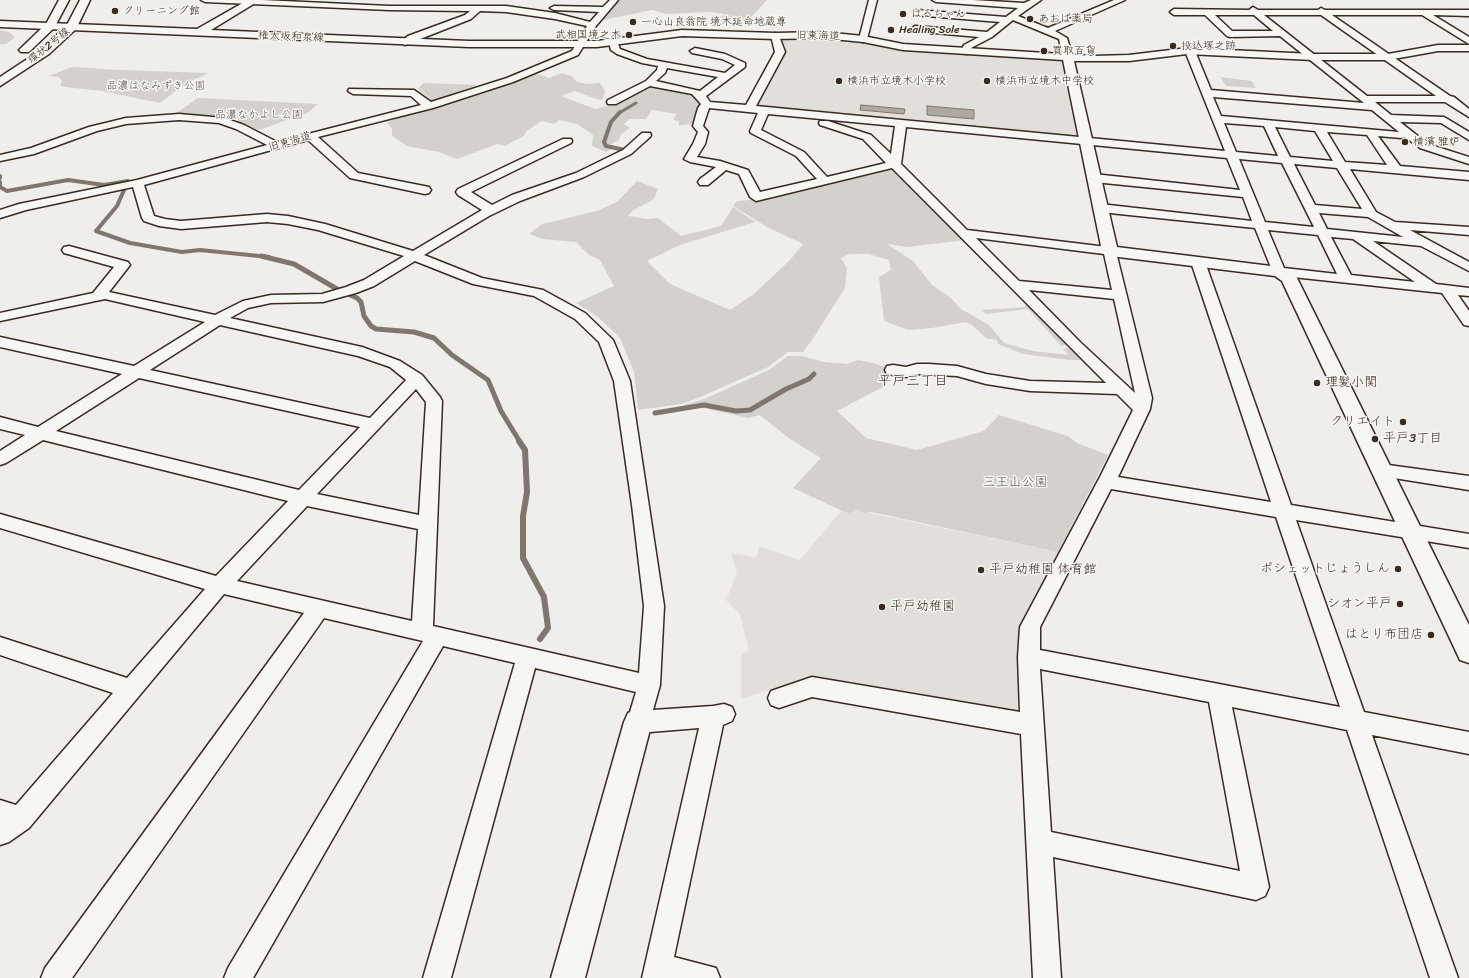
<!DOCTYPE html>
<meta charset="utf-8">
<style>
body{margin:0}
canvas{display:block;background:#efeeea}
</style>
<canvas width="1469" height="978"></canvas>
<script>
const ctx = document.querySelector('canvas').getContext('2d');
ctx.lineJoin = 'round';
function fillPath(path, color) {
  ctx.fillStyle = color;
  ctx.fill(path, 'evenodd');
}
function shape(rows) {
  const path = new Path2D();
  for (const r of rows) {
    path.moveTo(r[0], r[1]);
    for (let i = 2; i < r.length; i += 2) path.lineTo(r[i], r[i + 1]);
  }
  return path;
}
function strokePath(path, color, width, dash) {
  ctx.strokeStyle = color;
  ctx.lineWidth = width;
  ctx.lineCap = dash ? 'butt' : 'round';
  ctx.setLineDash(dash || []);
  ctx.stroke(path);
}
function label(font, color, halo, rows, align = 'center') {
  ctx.font = font + ' Sriracha,"Klee One",sans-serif';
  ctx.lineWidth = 3;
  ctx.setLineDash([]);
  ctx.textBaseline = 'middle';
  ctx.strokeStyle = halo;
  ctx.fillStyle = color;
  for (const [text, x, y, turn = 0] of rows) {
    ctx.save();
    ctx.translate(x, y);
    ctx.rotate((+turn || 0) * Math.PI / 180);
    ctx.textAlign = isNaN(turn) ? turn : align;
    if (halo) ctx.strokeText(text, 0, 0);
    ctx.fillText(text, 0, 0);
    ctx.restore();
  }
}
const built = shape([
 [778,37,852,39,901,50,1059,61,1062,62,1077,136,757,106,784,52],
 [854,510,1058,552,1022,625,1020,713,806,678,741,699,741,654,749,651,740,614,726,600,737,573,731,553,756,557,759,546,800,560,841,511,849,514]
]);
const green = shape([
 [619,0,767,0,745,24,724,23,721,21,720,17,724,15,736,16,711,12,666,14,652,10,603,20],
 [0,30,9,32,15,37,6,44,0,44],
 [72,67,121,70,209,73,186,83,160,103,102,91,65,87,60,86,62,81,59,77,49,76],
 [534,73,549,78,562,73,572,76,577,82,588,84,600,83,605,91,603,99,599,100,575,91,561,96,595,109,611,105,646,86,652,86,691,94,701,102,694,124,679,125,679,121,673,120,677,114,652,110,646,119,630,119,624,124,630,128,621,134,619,140,609,145,627,150,622,152,611,149,606,152,592,146,593,135,577,124,559,120,554,124,542,121,526,131,525,135,505,146,497,144,457,159,439,152,407,146,392,136,392,129,387,122,499,87],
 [1220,77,1252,81,1256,88,1226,86],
 [423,83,477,85,433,101,418,89],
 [198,98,318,104,309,112,259,130,234,120,216,116,175,114],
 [893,167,966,240,907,247,887,244,913,261,932,285,950,297,961,309,989,325,1004,343,1033,351,1069,355,1063,349,1071,347,1083,360,1070,360,1023,354,998,344,997,340,986,338,972,325,966,322,932,328,909,330,884,321,879,277,891,270,889,260,868,254,849,254,841,258,847,268,845,288,814,337,803,352,788,352,768,367,698,398,681,404,638,410,634,372,620,338,598,317,576,303,614,286,600,260,589,255,576,242,542,239,529,234,542,224,597,211,617,202,637,181,658,189,654,199,632,211,628,216,647,219,658,218,681,236,721,226,733,207,755,222,680,245,647,261,670,284,730,310,755,293,790,260,803,244,767,227,733,206,737,201,763,199,793,192],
 [1026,305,1028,305,1069,345,1061,346,1028,309,986,314,982,310,1025,307],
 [788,356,802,356,824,362,847,364,858,360,874,363,891,370,887,383,881,388,837,411,866,438,917,450,984,431,999,415,1068,436,1077,443,1108,455,1058,552,871,512,866,513,855,510,849,514,793,488,821,458,790,439,760,415,748,418,704,408,685,408,684,405,704,399,769,370]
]);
const water = shape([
 [861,105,905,109,904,114,860,110,861,105],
 [927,106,974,110,974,119,927,115,927,106]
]);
const streamFar3 = shape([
 [619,113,636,103]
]);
const streamFar2 = shape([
 [620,112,611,122,604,142,606,146,625,150],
 [0,176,0,178],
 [0,182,0,187,7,191,68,180,104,185,128,181,117,206,96,231,130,243,182,252,200,250,269,257]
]);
const streamFar1 = shape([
 [261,256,294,264,337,289,357,298,361,302,364,316,371,326,376,329,414,332,434,338,452,355,488,380,501,411,520,442],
 [655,413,704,405,736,411,750,410,786,389,809,379,814,374]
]);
const stream = shape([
 [519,441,525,450,527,492,523,516,523,558,544,597,548,628,540,639]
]);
const minor = shape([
 [201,0,262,0,389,6,506,6,555,13,590,22,599,12,554,10,550,8,554,6,603,7,610,0,618,0,596,26,578,55,513,82,433,108,318,137,358,173,429,187,431,190,429,193,425,194,350,178,308,140,144,185,154,216,165,219,181,221,267,214,288,216,325,224,413,251,482,210,458,195,456,192,458,189,563,139,571,139,572,141,571,143,471,192,492,205,512,195,576,173,623,150,642,133,650,133,651,135,650,137,631,154,584,177,520,201,489,216,424,255,482,278,543,290,585,313,613,340,630,381,664,606,660,685,653,710,713,706,724,704,732,707,735,714,732,721,723,725,674,957,716,968,720,978,642,978,699,728,638,733,630,730,627,722,636,692,535,668,451,978,423,978,515,663,443,646,253,978,224,978,228,968,423,641,324,618,72,978,41,978,45,968,304,613,224,594,29,828,9,842,0,845,0,800,16,805,113,693,0,655,0,637,127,678,205,589,0,528,0,514,216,576,288,501,43,440,6,463,0,465,0,451,25,435,0,429,0,417,38,427,122,374,0,347,0,337,134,366,205,322,105,299,0,321,0,313,93,293,114,267,64,253,62,250,64,247,69,246,128,262,130,265,109,292,215,315,243,301,271,295,322,294,346,287,364,280,404,256,318,230,288,224,267,222,181,229,159,226,144,221,142,218,133,187,26,210,0,218,0,210,19,204,137,180,267,145,236,129,219,123,179,120,126,124,97,131,34,154,0,161,0,155,31,148,89,127,126,118,179,114,224,118,244,125,277,142,421,105,411,96,353,94,348,91,349,89,414,90,431,102,507,78,572,51,587,26,555,19,506,12,480,11,471,19,405,45,401,42,408,36,465,15,470,11,389,10,205,2,201,0],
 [415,261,473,284,534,296,575,319,599,342,614,381,632,505,644,606,639,673,433,626,442,401,440,397,422,375,400,361,362,347,230,318,248,308,271,303,323,302,356,293,374,286,415,261],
 [220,325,358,356,390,367,406,380,370,418,150,370,220,325],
 [139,378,360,427,299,490,56,431,139,378],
 [416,389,426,402,419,515,317,494,416,389],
 [307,506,418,529,412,621,237,581,307,506],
 [869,0,877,0,867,39,863,42,859,39,869,0],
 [932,0,973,0,1024,3,1031,0,1041,0,1018,16,1048,28,1114,0,1125,0,1055,31,1067,38,1073,58,1068,61,1063,58,1059,39,1013,20,992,37,971,48,969,53,966,54,961,51,964,45,979,37,912,31,911,29,915,26,987,32,1000,22,914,15,914,11,917,10,1006,17,1018,8,936,2,932,0],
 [1253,7,1258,10,1318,10,1321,8,1325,10,1469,10,1469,16,1433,15,1469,37,1469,44,1422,15,1332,15,1450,96,1454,97,1469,109,1469,117,1445,102,1375,102,1391,115,1444,117,1469,132,1469,140,1441,123,1400,122,1428,144,1469,157,1469,164,1420,148,1405,137,1401,138,1378,136,1400,166,1469,172,1469,180,1350,169,1376,212,1395,222,1469,227,1469,235,1410,230,1469,262,1469,271,1421,246,1373,241,1436,284,1469,288,1469,296,1458,295,1469,311,1469,326,1464,325,1442,293,1274,275,1255,228,1100,212,1094,208,1100,204,1252,221,1243,197,1094,182,1088,178,1094,174,1240,190,1227,158,906,127,901,164,967,230,1115,248,1152,398,1150,409,1118,477,1271,502,1191,262,1193,259,1198,258,1203,259,1205,262,1291,505,1469,534,1469,548,1296,520,1364,712,1469,732,1469,754,1372,735,1458,978,1430,978,1347,730,1232,707,1269,887,1265,896,1256,900,1053,857,1061,978,1033,978,1021,734,812,697,779,708,771,705,768,698,771,691,812,677,1020,712,1018,657,1020,627,1101,475,1133,410,1117,394,1030,391,986,384,957,376,917,374,906,377,887,374,885,370,887,366,893,365,906,367,917,364,929,364,957,366,986,374,1030,381,1106,383,892,168,756,201,750,197,739,174,726,170,708,185,700,185,698,182,700,179,716,167,690,162,684,159,693,144,698,132,693,126,698,108,701,104,692,94,650,86,616,104,608,104,607,102,608,100,646,81,657,70,658,66,642,63,617,54,611,50,609,43,611,41,617,41,620,49,647,59,725,73,735,65,722,59,692,53,690,51,695,48,725,54,745,63,745,67,706,96,710,102,746,105,775,52,771,36,775,33,779,36,785,52,756,106,1225,151,1185,51,1187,49,1193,49,1195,51,1211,90,1364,103,1280,36,1230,37,1227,36,1205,15,1174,15,1170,12,1174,9,1249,10,1253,7],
 [1215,15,1254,15,1273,31,1232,31,1215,15],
 [1264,15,1321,15,1436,96,1367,96,1264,15],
 [667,68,718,77,700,91,656,81,665,73,667,68],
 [1213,97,1372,110,1399,132,1221,116,1213,97],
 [709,108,758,113,750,131,751,133,796,156,817,179,760,192,748,170,720,161,697,157,705,144,708,132,703,126,709,108],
 [768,114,895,126,891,154,871,135,828,121,820,121,819,123,820,125,863,139,886,163,827,177,804,152,761,130,768,114],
 [1224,123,1264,126,1278,156,1236,152,1224,123],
 [1275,127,1315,131,1333,161,1290,157,1275,127],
 [1327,132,1367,135,1387,165,1345,162,1327,132],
 [1239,159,1282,163,1314,227,1265,222,1239,159],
 [1294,164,1337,168,1362,209,1315,205,1294,164],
 [1319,213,1368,217,1403,237,1327,229,1319,213],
 [1268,230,1318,235,1337,274,1284,268,1268,230],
 [1331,237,1353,239,1415,282,1351,275,1331,237],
 [976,238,1104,254,1112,290,1019,281,976,238],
 [1029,290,1114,299,1135,393,1080,342,1029,290],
 [1111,489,1276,517,1340,707,1040,650,1040,627,1111,489],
 [1040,669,1209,702,1240,871,1051,832,1040,669],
 [1381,464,1469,476,1469,490,1375,475,1372,470,1375,465,1381,464]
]);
const tertiary = shape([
 [248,0,260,0,211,30,469,41,597,41,682,30,775,33,823,32,863,36,903,44,1094,56,1129,55,1187,48,1313,54,1388,54,1438,45,1469,45,1469,51,1438,51,1388,60,1313,60,1187,54,1129,61,1074,61,1117,247,1279,267,1295,274,1297,278,1469,625,1469,663,1460,660,1282,281,1275,276,1110,256,1104,254,1102,251,1063,60,903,50,863,42,823,38,775,39,682,36,597,47,469,47,0,27,0,21,197,29,248,0],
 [638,709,648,713,652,722,585,978,551,978,624,722,628,713,638,709]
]);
const primary = shape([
 [59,0,69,0,54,28,29,52,21,52,19,50,21,48,46,24,59,0],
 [80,0,90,0,76,29,49,54,0,86,0,77,41,50,67,25,80,0]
]);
const markers = [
 [115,11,4,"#3b2a1e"],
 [903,14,4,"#3b2a1e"],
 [1030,19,4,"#3b2a1e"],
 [633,22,4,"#3b2a1e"],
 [891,30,4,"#3b2a1e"],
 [629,35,4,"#3b2a1e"],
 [1173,46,4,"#3b2a1e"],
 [1044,51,4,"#3b2a1e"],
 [839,81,4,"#3b2a1e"],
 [987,81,4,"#3b2a1e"],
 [1405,142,4,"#3b2a1e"],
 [1317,383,4,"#3b2a1e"],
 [1403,422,4,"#3b2a1e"],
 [1375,439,4,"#3b2a1e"],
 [1398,569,4,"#3b2a1e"],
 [981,570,4,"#3b2a1e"],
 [1400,604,4,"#3b2a1e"],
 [882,607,4,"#3b2a1e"],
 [1431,635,4,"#3b2a1e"]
];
const farPoinames = [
 ["クリーニング館",123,11],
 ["はるちゃん",911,14],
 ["あおば薬局",1038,19],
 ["一心山良翁院 境木延命地蔵尊",641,22],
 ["Healing Sole",899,30],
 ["武相国境之木",621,35,"right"],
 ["投込塚之跡",1181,46],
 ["買取百貨",1052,51],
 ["横浜市立境木小学校",847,81],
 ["横浜市立境木中学校",995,81],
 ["横濱 雅炉",1413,142]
];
const farStreetnames = [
 ["旧東海道",818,36,1],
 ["権太坂和泉線",291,37,2],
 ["環状2号線",49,46,-39],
 ["旧東海道",290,142,-16]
];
const farParknames = [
 ["品濃はなみずき公園",156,86],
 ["品濃なかよし公園",259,115]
];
const poiNames = [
 ["理髪小関",1325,383],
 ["クリエイト",1395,422,"right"],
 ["平戸3丁目",1383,439],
 ["ポシェットじょうしん",1390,569,"right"],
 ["平戸幼稚園 体育館",989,570],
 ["シオン平戸",1392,604,"right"],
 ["平戸幼稚園",890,607],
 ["はとり布団店",1423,635,"right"]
];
const parkNames = [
 ["三王山公園",1015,483]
];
const neighbourhoodNames = [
 ["平戸三丁目",913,381]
];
fillPath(built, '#e2dfdb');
fillPath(green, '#d4d1cc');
fillPath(water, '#afa8a1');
strokePath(water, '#81766d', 1);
strokePath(streamFar3, '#81766d', 3);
strokePath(streamFar2, '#81766d', 4);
strokePath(streamFar1, '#81766d', 5);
strokePath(stream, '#81766d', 6);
strokePath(minor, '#3b2a1e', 3);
strokePath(tertiary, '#3b2a1e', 3);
strokePath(primary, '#3b2a1e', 3);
fillPath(minor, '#f6f6f2');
fillPath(tertiary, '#f6f6f2');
fillPath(primary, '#f6f6f2');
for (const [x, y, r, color] of markers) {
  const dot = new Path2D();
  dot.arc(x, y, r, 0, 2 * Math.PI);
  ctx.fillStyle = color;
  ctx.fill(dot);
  strokePath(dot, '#f6f6f2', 1.5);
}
label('11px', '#3b2a1e', '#f6f6f2', farPoinames, 'left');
label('11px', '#3b2a1e', '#f6f6f2', farStreetnames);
label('11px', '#61544a', '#f6f6f2', farParknames);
label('13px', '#3b2a1e', '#f6f6f2', poiNames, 'left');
label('13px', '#61544a', '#f6f6f2', parkNames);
label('14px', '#3b2a1e', '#f6f6f2', neighbourhoodNames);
</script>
